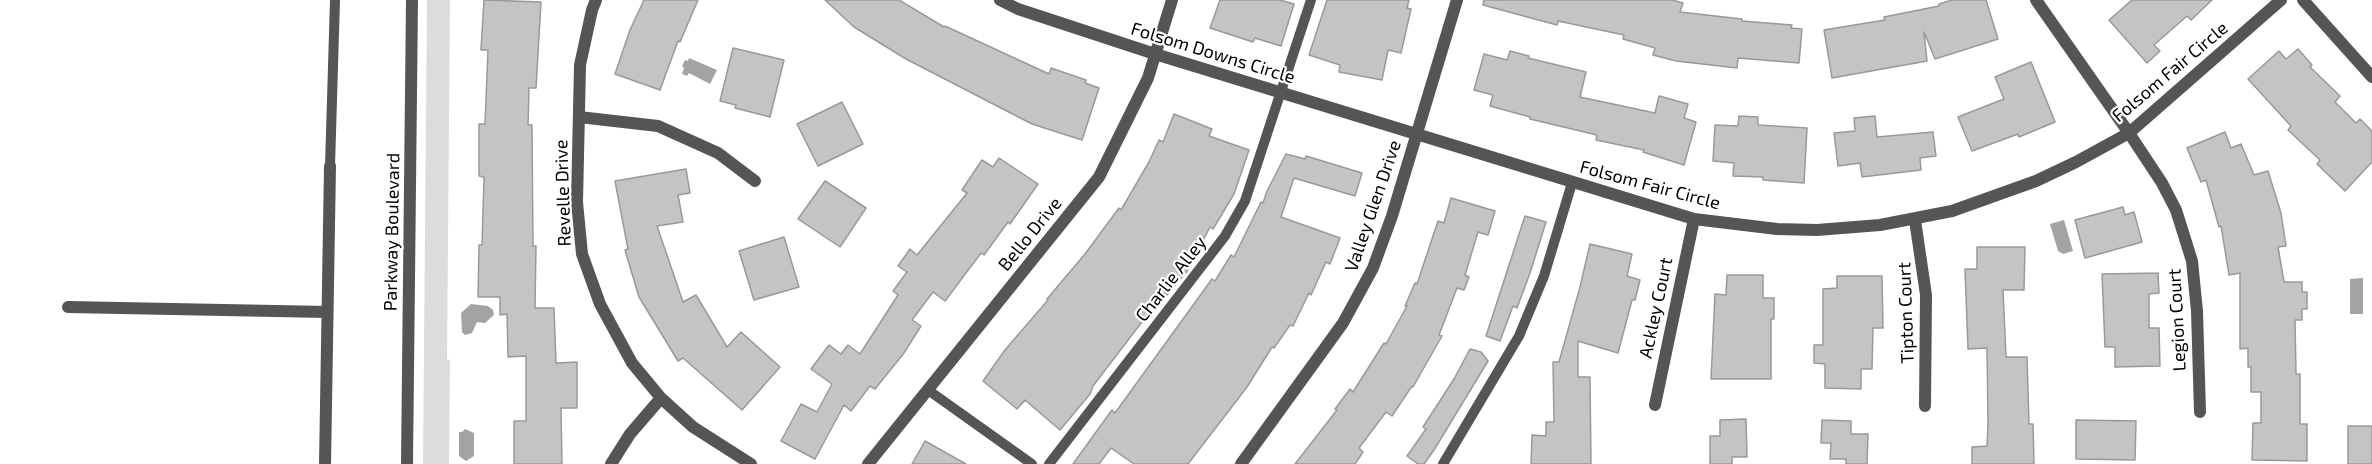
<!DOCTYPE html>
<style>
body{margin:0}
canvas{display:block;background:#fff}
</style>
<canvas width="2372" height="464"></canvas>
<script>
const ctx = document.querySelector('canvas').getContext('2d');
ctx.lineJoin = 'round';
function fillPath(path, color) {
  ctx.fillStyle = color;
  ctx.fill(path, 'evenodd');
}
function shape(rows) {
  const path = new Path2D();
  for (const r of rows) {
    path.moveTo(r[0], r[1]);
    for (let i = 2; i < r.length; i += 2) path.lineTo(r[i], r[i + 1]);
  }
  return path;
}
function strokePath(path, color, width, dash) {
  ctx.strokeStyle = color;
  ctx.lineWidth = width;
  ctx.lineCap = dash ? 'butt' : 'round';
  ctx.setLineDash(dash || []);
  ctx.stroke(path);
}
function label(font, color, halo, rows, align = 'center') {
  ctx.font = font + ' "Exo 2",sans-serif';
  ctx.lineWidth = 4.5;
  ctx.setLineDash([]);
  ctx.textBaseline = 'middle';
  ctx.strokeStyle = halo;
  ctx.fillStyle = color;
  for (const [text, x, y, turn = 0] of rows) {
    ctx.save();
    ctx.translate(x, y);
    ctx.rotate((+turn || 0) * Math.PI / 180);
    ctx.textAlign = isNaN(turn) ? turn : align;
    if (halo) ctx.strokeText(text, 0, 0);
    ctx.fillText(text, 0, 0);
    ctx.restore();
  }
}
const green = shape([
 [427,0,450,0,447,359,450,360,449,464,423,464]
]);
const water = shape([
 [689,58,717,70,710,84,689,73,687,76,682,74,684,68,682,66,685,60,688,61],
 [2064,220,2073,251,2063,254,2058,251,2050,224],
 [2363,278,2363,314,2350,314,2350,279],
 [471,304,488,306,493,310,494,315,485,323,477,322,472,333,465,335,462,332,461,313],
 [465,429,474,433,474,456,466,461,459,456,459,432,462,432]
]);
const building = shape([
 [484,0,541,2,536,88,529,88,528,125,532,125,533,246,536,246,535,308,554,308,556,363,577,362,577,408,561,408,562,464,514,464,514,421,526,421,526,356,508,357,507,314,500,315,500,297,478,297,479,245,482,245,484,177,479,176,479,124,485,124,488,50,481,50,484,0],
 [644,0,698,0,680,42,678,41,660,90,615,74,630,30,644,0],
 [825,0,899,0,944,27,945,26,1049,74,1051,68,1086,80,1085,83,1099,88,1082,140,1032,124,906,59,854,27,825,0],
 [1220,0,1280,0,1294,4,1281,46,1255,38,1253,42,1210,28,1220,0],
 [1327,0,1409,0,1407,8,1411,9,1401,53,1388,50,1382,80,1339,72,1340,65,1309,55,1327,0],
 [1484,0,1672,0,1683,3,1680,12,1742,19,1742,21,1792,25,1791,28,1802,29,1799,63,1738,58,1737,68,1676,61,1653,55,1655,48,1623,39,1624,35,1558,21,1557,25,1483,5,1484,0],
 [1952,0,1986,0,1998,39,1935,59,1924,32,1927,61,1832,78,1824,30,1885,20,1884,17,1939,6,1939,4,1952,0],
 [2132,0,2212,0,2191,20,2187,16,2154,45,2160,51,2147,63,2109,20,2132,0],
 [733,48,784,60,770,117,735,108,736,105,720,101,733,48],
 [2298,49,2312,65,2310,67,2340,96,2335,102,2356,123,2360,119,2372,131,2372,162,2345,191,2317,164,2320,160,2288,130,2291,126,2248,79,2279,51,2286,59,2298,49],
 [1510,51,1529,56,1528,58,1586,72,1580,97,1655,113,1659,96,1688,104,1684,118,1696,122,1684,165,1643,152,1644,150,1596,140,1597,135,1530,119,1530,117,1490,106,1493,95,1474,90,1484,54,1507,60,1510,51],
 [2031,62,2055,122,2019,137,2018,134,1972,151,1958,117,2004,99,1995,77,2031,62],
 [842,102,863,144,818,166,797,124,842,102],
 [1174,114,1212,129,1209,136,1249,150,1234,194,1213,229,1210,227,1188,270,1167,295,1164,293,1093,386,1090,394,1060,430,1025,400,1017,409,983,381,1005,350,1048,300,1047,299,1085,254,1119,208,1121,210,1149,162,1159,140,1163,142,1174,114],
 [1739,116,1758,117,1758,125,1807,128,1804,183,1763,180,1763,177,1733,176,1734,163,1713,161,1715,125,1738,126,1739,116],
 [1875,116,1877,137,1933,132,1936,156,1920,158,1921,170,1862,177,1860,163,1838,166,1834,133,1855,131,1854,118,1875,116],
 [2225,132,2231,148,2241,144,2254,175,2268,171,2281,213,2286,246,2278,247,2284,282,2302,282,2302,292,2307,292,2307,309,2302,309,2302,320,2295,320,2296,374,2300,374,2300,424,2307,424,2307,461,2252,460,2253,423,2261,423,2261,392,2251,392,2251,367,2248,367,2248,348,2240,349,2240,273,2229,275,2221,226,2219,227,2206,180,2201,182,2187,148,2225,132],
 [1286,154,1305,159,1306,156,1362,173,1355,196,1294,178,1281,217,1340,238,1330,264,1326,262,1311,295,1309,293,1293,326,1290,325,1274,348,1272,347,1247,387,1188,464,1134,464,1111,448,1099,464,1073,464,1112,410,1115,413,1212,279,1215,281,1231,255,1234,257,1261,202,1263,203,1267,191,1286,154],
 [999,158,1038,184,1010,224,1008,222,984,255,981,253,945,301,933,292,912,320,921,326,904,353,875,389,870,386,851,411,844,405,815,459,781,441,801,404,817,412,832,384,811,369,829,345,841,354,848,345,860,354,898,295,893,291,907,272,898,266,910,249,917,255,967,193,962,190,982,160,993,167,999,158],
 [686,169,690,193,678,195,683,222,657,226,683,302,696,295,727,347,741,332,780,367,742,410,683,358,678,361,639,297,625,250,628,249,615,181,686,169],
 [825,181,866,208,840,247,798,219,825,181],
 [1451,198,1495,211,1488,235,1478,232,1465,275,1469,277,1464,290,1457,288,1439,335,1442,336,1413,387,1412,386,1392,416,1386,412,1359,448,1363,452,1355,464,1295,464,1337,410,1335,409,1350,389,1353,392,1384,343,1386,344,1407,306,1405,306,1415,283,1417,284,1438,221,1444,223,1451,198],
 [2123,207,2125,215,2134,212,2142,242,2085,258,2075,220,2123,207],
 [1525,216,1546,222,1530,273,1517,308,1513,306,1500,341,1486,336,1525,216],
 [784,237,799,287,754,300,739,251,784,237],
 [1590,244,1632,254,1627,276,1640,280,1635,300,1632,300,1618,353,1578,341,1578,377,1590,377,1591,464,1531,464,1532,435,1546,436,1546,422,1554,422,1553,362,1559,362,1580,287,1590,244],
 [1977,247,2025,247,2024,290,2003,290,2006,357,2027,357,2029,424,2033,424,2034,464,1972,464,1972,447,1987,446,1988,425,1987,348,1968,349,1965,269,1977,269,1977,247],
 [2158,273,2159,293,2149,294,2149,328,2159,328,2160,366,2115,367,2115,347,2105,347,2102,274,2158,273],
 [1727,275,1763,275,1763,298,1774,298,1774,319,1771,319,1771,379,1711,379,1715,294,1726,295,1727,275],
 [1837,276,1882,276,1883,328,1873,328,1872,369,1861,369,1861,389,1825,388,1825,364,1814,363,1814,345,1823,345,1823,289,1837,288,1837,276],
 [1470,349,1481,352,1488,361,1434,450,1424,464,1418,464,1407,456,1426,429,1423,427,1454,379,1470,349],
 [1746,419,1747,457,1732,457,1732,464,1710,464,1710,436,1720,436,1720,420,1746,419],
 [1822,420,1851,421,1851,434,1868,434,1867,464,1846,464,1846,459,1830,459,1831,443,1821,443,1822,420],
 [2076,420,2136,421,2135,460,2076,459,2076,420],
 [2348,426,2372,426,2372,464,2348,464,2348,426],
 [925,441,966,464,912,464,925,441]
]);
const service = shape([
 [330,166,335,0],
 [928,390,1032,464],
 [1049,464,1225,236,1245,201,1311,0],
 [1443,464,1519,336,1544,276,1572,183]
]);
const minor = shape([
 [596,0,592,10,580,65,577,202,582,254,600,304,632,363,661,398,693,427,751,464],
 [1000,0,1018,9,1155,54,1694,219,1777,229,1817,230,1880,225,1952,211,2036,181,2076,162,2129,133,2281,0],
 [2036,0,2129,133,2162,183,2176,210,2192,261,2197,311,2200,412],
 [2303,0,2372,77],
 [579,117,658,126,718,153,755,181],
 [1915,220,1926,295,1925,406],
 [68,307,327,312],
 [1655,405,1694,219],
 [325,464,330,166],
 [611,464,630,434,661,398],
 [868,464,1099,177,1148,78,1172,0],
 [1241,464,1343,323,1373,268,1392,216,1457,0]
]);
const tertiary = shape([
 [407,464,412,0]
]);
const streetNames = [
 ["Folsom Downs Circle",1213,53,17],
 ["Folsom Fair Circle",2170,72,-40],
 ["Folsom Fair Circle",1650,185,15],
 ["Revelle Drive",563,193,-92],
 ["Valley Glen Drive",1373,206,-71],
 ["Parkway Boulevard",392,232,-89],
 ["Bello Drive",1030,234,-51],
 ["Charlie Alley",1171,279,-52],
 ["Ackley Court",1656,308,-78],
 ["Tipton Court",1906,313,-92],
 ["Legion Court",2177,320,-93]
];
fillPath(green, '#dcdcdc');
fillPath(water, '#a3a3a3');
fillPath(building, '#c4c4c4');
strokePath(building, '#999', 1.5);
strokePath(service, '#555', 10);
strokePath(minor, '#555', 12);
strokePath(tertiary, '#555', 12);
label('18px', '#000', '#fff', streetNames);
</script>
